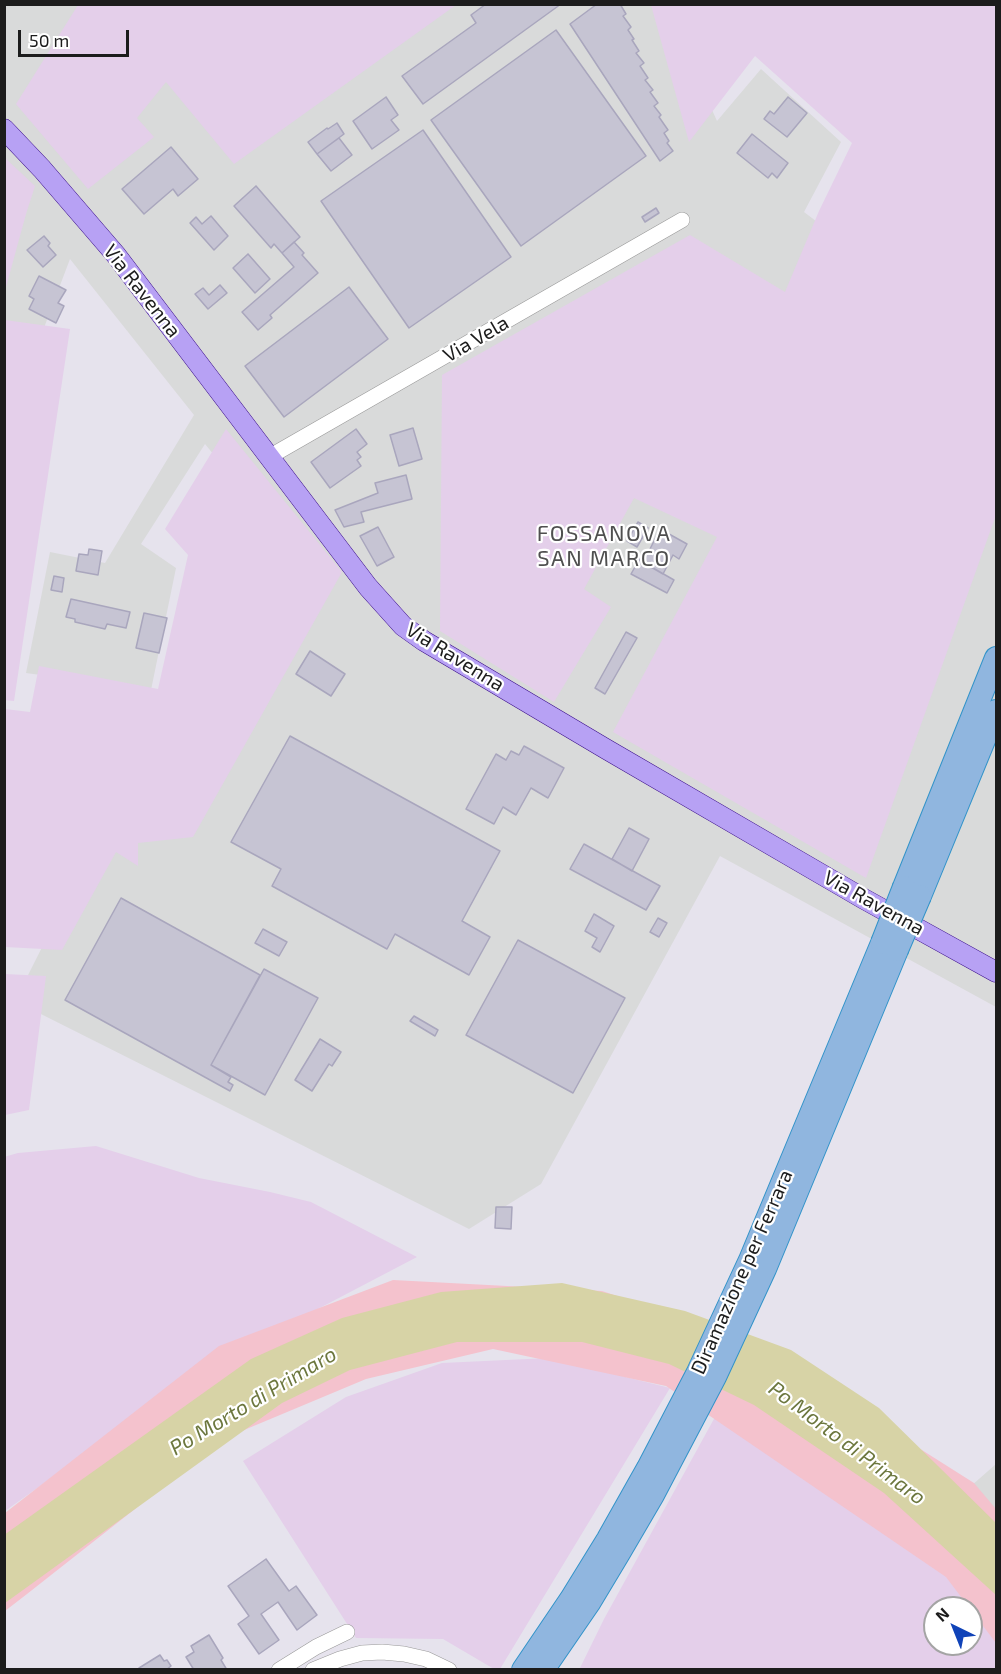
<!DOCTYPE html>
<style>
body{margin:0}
#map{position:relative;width:1001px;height:1674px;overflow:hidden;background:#e6e3ed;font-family:"Exo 2",sans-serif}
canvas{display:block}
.frame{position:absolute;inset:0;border:6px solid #1c1c1c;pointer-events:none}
.north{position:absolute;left:923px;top:1596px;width:60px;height:60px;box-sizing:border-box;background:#fff;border:2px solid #a4a4a4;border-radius:50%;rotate:317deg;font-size:16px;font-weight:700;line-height:24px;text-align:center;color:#1c1c1c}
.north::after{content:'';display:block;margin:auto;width:21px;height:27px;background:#1043b8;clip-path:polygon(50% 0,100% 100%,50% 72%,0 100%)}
.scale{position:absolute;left:18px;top:30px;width:111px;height:27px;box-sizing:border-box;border:3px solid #1c1c1c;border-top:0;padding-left:8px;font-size:18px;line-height:21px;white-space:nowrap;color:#1c1c1c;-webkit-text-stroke:4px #fff;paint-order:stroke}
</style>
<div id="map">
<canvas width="1001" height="1674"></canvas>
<div class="frame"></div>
<div class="north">N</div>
<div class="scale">50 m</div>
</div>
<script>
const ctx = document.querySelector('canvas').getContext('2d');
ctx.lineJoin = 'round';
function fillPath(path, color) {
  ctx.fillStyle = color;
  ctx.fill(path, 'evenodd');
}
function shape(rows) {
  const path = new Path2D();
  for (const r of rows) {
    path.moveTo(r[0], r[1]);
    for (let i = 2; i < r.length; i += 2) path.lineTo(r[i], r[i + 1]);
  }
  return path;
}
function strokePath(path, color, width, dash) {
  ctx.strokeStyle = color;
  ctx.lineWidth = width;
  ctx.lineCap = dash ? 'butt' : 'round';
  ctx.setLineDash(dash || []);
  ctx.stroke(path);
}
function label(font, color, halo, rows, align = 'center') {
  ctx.font = font + ' "Exo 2",sans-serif';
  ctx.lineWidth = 4.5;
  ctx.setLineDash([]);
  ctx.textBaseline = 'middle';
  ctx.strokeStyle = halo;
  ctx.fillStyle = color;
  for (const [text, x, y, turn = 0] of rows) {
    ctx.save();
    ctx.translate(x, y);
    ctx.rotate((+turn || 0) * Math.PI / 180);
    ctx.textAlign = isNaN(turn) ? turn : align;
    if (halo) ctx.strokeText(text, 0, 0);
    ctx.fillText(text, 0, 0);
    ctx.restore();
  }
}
const residential = shape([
 [5,5,665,5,717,121,761,69,841,142,804,212,996,357,996,1007,720,856,541,1184,469,1229,15,1001,107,818,323,588,205,444,141,544,176,568,151,690,26,673,50,552,105,563,194,415,70,259,42,333,5,323],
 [996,1464,996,1510,971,1486]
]);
const farmland = shape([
 [78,5,78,4,456,5,234,164,166,82,137,118,154,137,88,189,16,104],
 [651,5,996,5,996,515,866,878,613,732,717,537,634,498,584,589,611,607,554,702,440,631,442,375,690,235,785,292,819,211,852,143,755,56,689,142],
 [4,157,35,186,26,214,6,287,4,287],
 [5,320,70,329,14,701,4,700],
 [226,429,342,572,193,837,138,843,138,866,116,852,62,950,5,947,5,709,30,712,39,666,158,689,188,555,165,529],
 [5,974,46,976,29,1110,5,1115],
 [96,1146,199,1178,270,1192,311,1202,417,1257,209,1366,5,1511,4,1157,18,1153],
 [549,1358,670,1388,500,1669,494,1669,443,1639,356,1638,243,1461,346,1397,442,1363],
 [726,1397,996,1607,996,1669,579,1670,604,1619],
 [935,1608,971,1608,971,1644,935,1644]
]);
const park = shape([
 [393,1280,602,1291,745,1338,974,1483,996,1509,996,1643,946,1577,666,1386,493,1349,366,1379,225,1438,27,1594,5,1611,5,1513,219,1346]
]);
const water = shape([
 [562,1283,685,1311,791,1350,879,1408,996,1523,996,1595,884,1493,754,1405,669,1364,582,1342,457,1342,350,1370,282,1403,5,1603,4,1535,251,1359,342,1318,441,1292]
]);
const building = shape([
 [486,4,561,4,423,104,402,76,476,23,471,15,486,4],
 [597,4,620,4,626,14,623,16,631,27,628,30,634,39,632,40,639,51,636,53,644,63,640,66,648,78,645,80,653,90,650,92,658,103,654,106,661,115,659,117,668,130,664,133,669,141,667,143,673,151,660,161,570,24,597,4],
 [556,30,646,156,521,246,431,120,556,30],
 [386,97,398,115,391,120,399,130,372,149,353,121,386,97],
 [788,97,807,113,787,137,764,119,770,111,774,114,788,97],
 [337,123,344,134,317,154,308,142,327,128,328,129,337,123],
 [423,130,511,257,409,328,321,201,423,130],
 [752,134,788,163,777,178,772,173,768,178,737,153,752,134],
 [339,138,352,155,331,171,317,154,339,138],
 [171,147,198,179,178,196,173,189,144,214,122,189,171,147],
 [256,186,300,237,282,253,274,244,271,248,234,206,256,186],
 [656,208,659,213,645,222,642,217,656,208],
 [211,216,228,236,214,250,190,223,196,217,202,224,211,216],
 [44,236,50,243,48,246,56,255,43,267,27,250,44,236],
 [294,242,304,253,302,255,318,273,270,315,272,318,258,330,242,312,294,267,282,253,294,242],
 [248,254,270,279,255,293,233,268,248,254],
 [39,276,66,290,58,303,64,306,56,323,29,309,34,299,29,296,39,276],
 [220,285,227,293,208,309,195,294,203,288,209,295,220,285],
 [349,287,388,339,284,417,245,366,349,287],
 [413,428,422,459,399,466,390,435,413,428],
 [356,429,367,444,357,452,361,457,357,460,361,466,330,488,311,462,356,429],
 [406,475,412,499,361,512,364,522,344,527,335,510,378,493,375,483,406,475],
 [638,522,648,528,637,547,627,541,638,522],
 [378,527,394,557,377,566,360,536,378,527],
 [660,529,687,544,679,559,673,555,663,574,639,560,643,553,647,555,660,529],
 [89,549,102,551,98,575,76,571,79,554,88,555,89,549],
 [639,560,674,580,667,593,631,574,639,560],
 [54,576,64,578,62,592,51,590,54,576],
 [71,599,130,612,126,628,107,624,105,629,75,622,75,619,66,617,71,599],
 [144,613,167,618,159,653,136,648,144,613],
 [626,632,637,638,605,694,595,688,626,632],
 [310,651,345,674,331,696,296,674,310,651],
 [290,736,500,851,462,921,490,937,469,975,395,934,387,949,272,886,281,869,231,842,290,736],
 [524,746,564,768,548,798,531,788,516,815,503,807,494,824,466,809,496,754,506,760,511,751,519,755,524,746],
 [629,828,649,839,632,871,612,859,629,828],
 [584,844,660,886,646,910,570,869,584,844],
 [121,898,260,975,211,1065,231,1077,228,1082,233,1085,230,1091,65,1000,121,898],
 [594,914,614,926,600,952,592,947,597,938,585,931,594,914],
 [658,918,667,923,659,937,650,932,658,918],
 [263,929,287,942,279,956,255,943,263,929],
 [518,940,625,998,573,1093,466,1035,518,940],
 [264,969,318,998,265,1095,211,1065,264,969],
 [414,1016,438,1030,435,1036,410,1021,414,1016],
 [320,1039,341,1052,332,1066,329,1064,312,1091,295,1080,320,1039],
 [496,1207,512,1207,511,1229,495,1228,496,1207],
 [266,1559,289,1591,296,1586,317,1615,297,1630,278,1602,261,1614,279,1640,259,1654,238,1624,249,1616,228,1586,266,1559],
 [209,1635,223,1658,221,1660,227,1670,194,1670,186,1657,194,1652,191,1646,209,1635],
 [160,1655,164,1661,167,1660,171,1666,166,1670,140,1670,139,1668,160,1655]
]);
const minor = shape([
 [269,457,682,220],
 [279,1670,316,1647,347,1632],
 [313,1670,340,1659,362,1653,382,1652,404,1654,426,1659,449,1670]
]);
const major = shape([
 [4,129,42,169,116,255,368,587,403,626,424,641,606,749,864,899,996,972]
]);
const highway = shape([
 [904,887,996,658],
 [920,896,996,711],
 [523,1670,571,1599,608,1539,648,1468,698,1372,750,1260,882,943],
 [543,1670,589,1603,619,1553,653,1495,715,1377,765,1269,897,950]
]);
const highwayBridge = shape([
 [882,943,904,887],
 [897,950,920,896]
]);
const streetNames = [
 ["Via Ravenna",142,291,52],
 ["Via Vela",476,339,-30],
 ["Via Ravenna",455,657,32],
 ["Via Ravenna",874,903,29],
 ["Diramazione per Ferrara",742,1272,-66]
];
const waterNames = [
 ["Po Morto di Primaro",253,1401,-31],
 ["Po Morto di Primaro",847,1443,37]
];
const quarterNames = [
 ["FOSSANOVA",604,534],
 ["SAN MARCO",604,559]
];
fillPath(residential, '#d9dada');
fillPath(farmland, '#e4cfea');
fillPath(park, '#f4c2cd');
fillPath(water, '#d7d3a6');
fillPath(building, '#c6c4d3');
strokePath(building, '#a9a6bd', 1.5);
strokePath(minor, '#999', 16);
strokePath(major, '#390c89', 21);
strokePath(highway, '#3293c9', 24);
strokePath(minor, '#fff', 15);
strokePath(major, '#b7a1f4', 20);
strokePath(highway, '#90b6df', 22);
strokePath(highwayBridge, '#3293c9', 24, []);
strokePath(highwayBridge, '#90b6df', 22);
label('20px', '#1c1c1c', '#fff', streetNames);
label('italic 21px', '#6c773e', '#fff', waterNames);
ctx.letterSpacing = '1.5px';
label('22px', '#4f4f4f', '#fff', quarterNames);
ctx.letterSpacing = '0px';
</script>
